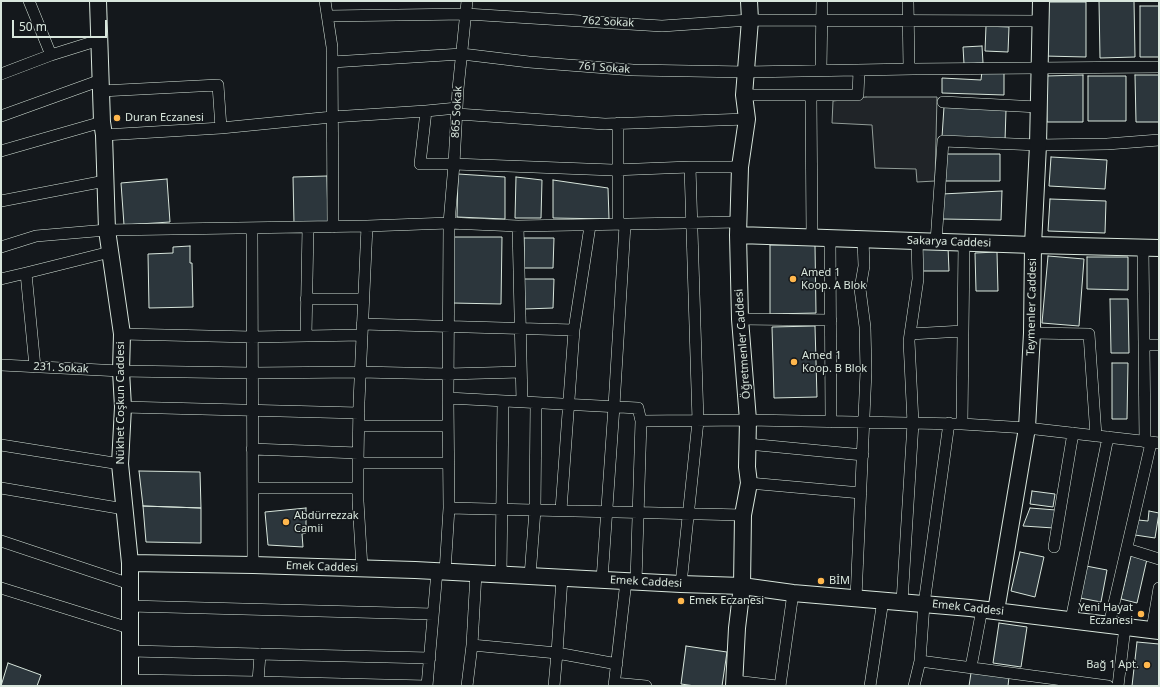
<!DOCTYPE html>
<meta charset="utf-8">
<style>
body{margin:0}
#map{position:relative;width:1160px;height:687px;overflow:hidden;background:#14181c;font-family:"Noto Sans",sans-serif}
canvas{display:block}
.frame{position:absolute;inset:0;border:2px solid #d8e6dc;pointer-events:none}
.scale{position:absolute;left:12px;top:20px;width:95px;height:18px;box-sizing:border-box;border:2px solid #d8e6dc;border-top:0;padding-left:5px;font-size:12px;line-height:14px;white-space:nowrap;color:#d8e6dc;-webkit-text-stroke:3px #14181c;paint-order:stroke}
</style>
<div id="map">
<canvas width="1160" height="687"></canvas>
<div class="frame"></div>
<div class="scale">50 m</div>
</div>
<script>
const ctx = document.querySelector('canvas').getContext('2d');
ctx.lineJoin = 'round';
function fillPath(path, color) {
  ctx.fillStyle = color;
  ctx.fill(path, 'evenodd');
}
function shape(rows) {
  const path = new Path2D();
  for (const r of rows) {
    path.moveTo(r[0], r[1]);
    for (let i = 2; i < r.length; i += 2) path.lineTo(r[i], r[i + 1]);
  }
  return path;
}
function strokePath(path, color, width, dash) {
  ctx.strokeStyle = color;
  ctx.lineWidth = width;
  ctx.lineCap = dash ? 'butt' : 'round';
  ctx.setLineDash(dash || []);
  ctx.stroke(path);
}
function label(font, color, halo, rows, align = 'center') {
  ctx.font = font + ' "Noto Sans",sans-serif';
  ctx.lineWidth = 3;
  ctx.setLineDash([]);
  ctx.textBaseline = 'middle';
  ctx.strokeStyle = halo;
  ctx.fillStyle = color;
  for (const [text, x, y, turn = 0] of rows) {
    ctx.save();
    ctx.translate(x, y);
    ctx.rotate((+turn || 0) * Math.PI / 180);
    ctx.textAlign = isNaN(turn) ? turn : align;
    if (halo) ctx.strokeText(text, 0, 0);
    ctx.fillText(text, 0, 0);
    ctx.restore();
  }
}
const green = shape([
 [866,97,937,97,935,181,917,182,916,169,875,168,872,125,832,123,833,101,866,97]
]);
const building = shape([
 [1099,1,1134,1,1135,57,1100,58,1099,1],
 [1044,2,1086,2,1086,57,1044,56,1044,2],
 [1140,6,1159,6,1159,57,1140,57,1140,6],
 [986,26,1009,27,1008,52,985,51,986,26],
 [982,46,983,63,964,64,963,47,982,46],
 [982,71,1004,71,1004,95,942,93,942,78,981,80,982,71],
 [1083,75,1083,122,1047,122,1046,76,1083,75],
 [1135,75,1159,75,1159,122,1136,122,1135,75],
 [1088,76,1126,76,1126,121,1088,121,1088,76],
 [944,107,1006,110,1005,141,942,137,944,107],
 [943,154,1000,154,1000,181,943,181,943,154],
 [1051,157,1107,160,1105,189,1049,186,1051,157],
 [458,174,505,177,505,219,457,217,458,174],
 [327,176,328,223,294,224,293,177,327,176],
 [516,177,542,180,541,218,515,218,516,177],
 [167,179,170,222,124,225,121,183,167,179],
 [553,180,608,188,609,219,553,218,553,180],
 [1002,191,1001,220,942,219,942,194,1002,191],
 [1050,199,1106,201,1105,233,1048,231,1050,199],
 [454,237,502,237,501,304,452,303,454,237],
 [524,238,554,238,553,268,524,268,524,238],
 [770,245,815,245,816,313,770,314,770,245],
 [190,246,190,263,192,263,193,307,149,308,148,254,173,253,173,247,190,246],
 [921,247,948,247,949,271,921,271,921,247],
 [997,252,998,291,976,291,975,253,997,252],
 [1048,256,1084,259,1079,326,1042,323,1048,256],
 [1087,257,1128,257,1128,290,1087,289,1087,257],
 [524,279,554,279,553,308,525,309,524,279],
 [1110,299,1128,299,1129,353,1111,353,1110,299],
 [815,326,817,397,774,398,772,327,815,326],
 [1112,363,1128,363,1127,419,1112,419,1112,363],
 [139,471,200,472,201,508,143,506,139,471],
 [1032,491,1055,494,1053,507,1030,504,1032,491],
 [143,506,201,508,201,543,146,542,143,506],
 [306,508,306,533,302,534,303,547,268,545,265,512,306,508],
 [1030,508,1056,510,1054,528,1023,526,1030,508],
 [1149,511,1159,513,1155,538,1135,535,1138,520,1148,521,1149,511],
 [1020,552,1044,557,1035,597,1011,591,1020,552],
 [1131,556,1147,559,1137,603,1121,599,1131,556],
 [1086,566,1107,570,1101,602,1080,598,1086,566],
 [999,623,1027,627,1021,667,993,663,999,623],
 [1137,642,1159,644,1159,686,1132,686,1137,642],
 [686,646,727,652,722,686,695,686,681,684,686,646],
 [8,663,41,675,37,686,1,686,8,663],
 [971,673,1009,677,1008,686,969,686,971,673]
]);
const street = shape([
 [29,1,51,55],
 [325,1,332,47,333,227],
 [908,1,909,69],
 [328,16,466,14,662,26,750,20,1041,21],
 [332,62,462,54,529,62,633,70,746,72,913,69,1159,67],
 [821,70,822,1],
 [1,74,51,55,99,40],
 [101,91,218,85,221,128],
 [744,95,858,95,859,70],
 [811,95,812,237],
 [943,102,1038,107],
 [426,111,457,108],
 [457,114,605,124,747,119],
 [1,116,101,80],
 [104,135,221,128,332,117,426,111,420,164,454,164,613,170,690,167,740,167],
 [1,151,102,122],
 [1,201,105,181],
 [618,224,618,123],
 [518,226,522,402],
 [252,228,253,565],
 [830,238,831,422],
 [936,242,943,141,1038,145,1107,144,1159,140],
 [1,247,36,236,107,230,367,226,449,223,454,164,458,89,467,1],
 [1143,247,1145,442],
 [1,279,26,273],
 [306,299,363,299],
 [740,319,831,320],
 [362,324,574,330],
 [1032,333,1089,334,1096,436],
 [122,334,252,337,362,335],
 [910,334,963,331],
 [306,336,308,227],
 [1144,345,1159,345],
 [1,365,121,371,252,373,360,372,448,374,521,372],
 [35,367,26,273,110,252],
 [448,398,449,223,518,226,739,222],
 [123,407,359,413],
 [962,424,964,243],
 [359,426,448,426],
 [748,444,863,455],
 [1,445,120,464],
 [252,449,358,453],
 [358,463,449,463],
 [749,483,861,493],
 [1,488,124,509],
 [253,488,358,488],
 [449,508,448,398,638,408,641,421,748,420,962,424,1027,428,1159,443],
 [561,510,574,330,590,226],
 [1,541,130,584],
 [1054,547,1073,433],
 [1127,549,1159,559],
 [362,568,358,501,358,463,359,402,367,226],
 [445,572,449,508,743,515],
 [501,575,503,401],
 [530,576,535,510,536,403],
 [602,580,614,406,625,225],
 [636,582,641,421],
 [681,584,698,421,690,167],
 [1,588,129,628],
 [856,598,866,371,865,327,860,289,864,266,863,239],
 [902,602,913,423,909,341,918,279,917,241],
 [129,606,433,614],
 [1071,620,1108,437],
 [1109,625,1151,443],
 [1152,630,1159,588],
 [472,645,476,573],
 [130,651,430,658],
 [260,654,258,682,427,686],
 [920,661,1108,686],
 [971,667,982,609],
 [130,680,258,682],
 [735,681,777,686],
 [614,683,646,686],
 [427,686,437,571],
 [467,686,472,645,557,653,562,578],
 [554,686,557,653,617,664],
 [614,686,626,581],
 [780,686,793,593],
 [870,686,883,600],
 [914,686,920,661,924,604,949,423],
 [1118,686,1125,627]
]);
const secondary = shape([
 [98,1,102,122,104,135,107,230,122,334,121,371,123,407,120,464,130,563,130,686],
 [738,235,1033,245,1159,248],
 [130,563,253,565,415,570,681,584,742,586,793,593,970,608,1159,631],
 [996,611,1027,428,1032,333,1033,245,1038,145,1041,1],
 [734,686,737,628,742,586,743,515,749,483,747,467,748,420,740,319,738,235,740,167,747,119,744,95,750,20,749,1]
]);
const markers = [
 [117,118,4,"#ffb74d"],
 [793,279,4,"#ffb74d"],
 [794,362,4,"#ffb74d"],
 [286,522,4,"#ffb74d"],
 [821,581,4,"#ffb74d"],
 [681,601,4,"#ffb74d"],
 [1141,614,4,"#ffb74d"],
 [1147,665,4,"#ffb74d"]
];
const streetNames = [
 ["762 Sokak",608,22,3],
 ["761 Sokak",604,68,4],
 ["865 Sokak",457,112,-87],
 ["Sakarya Caddesi",949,242,2],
 ["Teymenler Caddesi",1032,307,-89],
 ["Öğretmenler Caddesi",743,344,-94],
 ["231. Sokak",61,368,3],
 ["Nükhet Coşkun Caddesi",121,403,-90],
 ["Emek Caddesi",322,567,2],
 ["Emek Caddesi",646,582,3],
 ["Emek Caddesi",968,608,6]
];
const poiNames = [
 ["Duran Eczanesi",125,118],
 ["Amed 1",801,273],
 ["Koop. A Blok",801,286],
 ["Amed 1",802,356],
 ["Koop. B Blok",802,369],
 ["Abdürrezzak",294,516],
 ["Camii",294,529],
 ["BİM",829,581],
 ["Emek Eczanesi",689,601],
 ["Yeni Hayat",1133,608,"right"],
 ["Eczanesi",1133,621,"right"],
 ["Bağ 1 Apt.",1139,665,"right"]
];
fillPath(green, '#202428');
strokePath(green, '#939e99', 1);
fillPath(building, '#2c363c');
strokePath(building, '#d8e6dc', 1);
strokePath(street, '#d8e6dc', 12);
strokePath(secondary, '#d8e6dc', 18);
strokePath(street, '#14181c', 11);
strokePath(secondary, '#14181c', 16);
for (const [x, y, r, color] of markers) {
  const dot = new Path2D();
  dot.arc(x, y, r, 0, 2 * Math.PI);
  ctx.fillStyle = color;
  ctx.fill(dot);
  strokePath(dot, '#14181c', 1.5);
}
label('11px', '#d8e6dc', '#14181c', streetNames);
label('11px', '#d8e6dc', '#14181c', poiNames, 'left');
</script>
